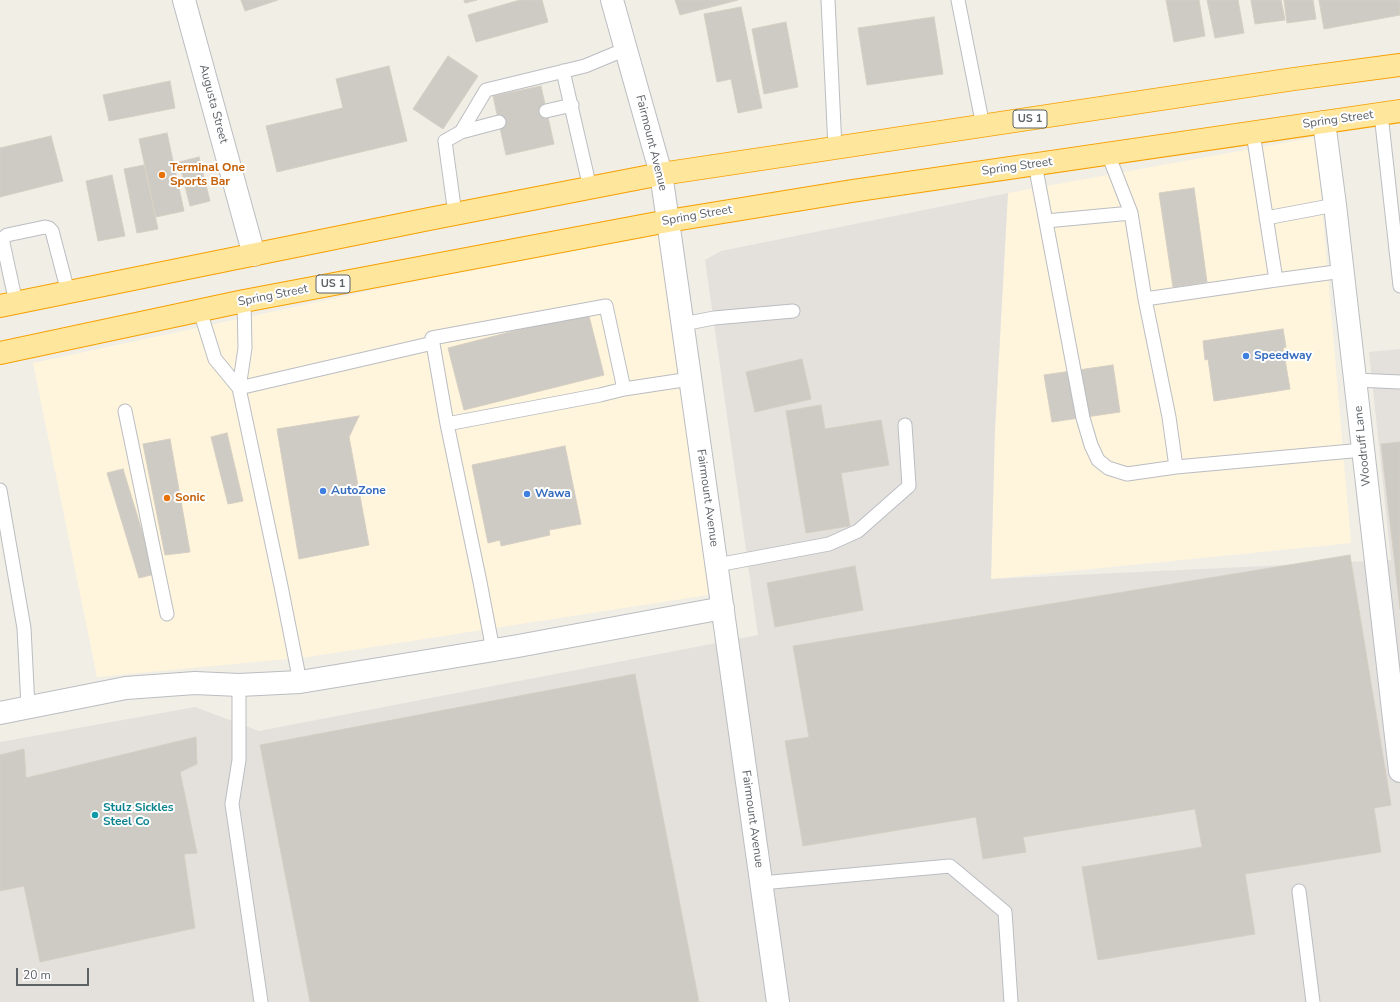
<!DOCTYPE html>
<style>
body{margin:0}
#map{position:relative;width:1400px;height:1002px;overflow:hidden;background:#f1eee5;font-family:"Nunito Sans",sans-serif}
canvas{display:block}
.scale{position:absolute;left:16px;top:968px;width:73px;height:18px;box-sizing:border-box;border:2px solid #5d6267;border-top:0;padding-left:5px;font-size:12px;line-height:14px;white-space:nowrap;color:#5d6267;-webkit-text-stroke:3px #fff;paint-order:stroke}
</style>
<div id="map">
<canvas width="1400" height="1002"></canvas>
<div class="scale">20 m</div>
</div>
<script>
const ctx = document.querySelector('canvas').getContext('2d');
ctx.lineJoin = 'round';
function fillPath(path, color) {
  ctx.fillStyle = color;
  ctx.fill(path, 'evenodd');
}
function shape(rows) {
  const path = new Path2D();
  for (const r of rows) {
    path.moveTo(r[0], r[1]);
    for (let i = 2; i < r.length; i += 2) path.lineTo(r[i], r[i + 1]);
  }
  return path;
}
function strokePath(path, color, width, dash) {
  ctx.strokeStyle = color;
  ctx.lineWidth = width;
  ctx.lineCap = dash ? 'butt' : 'round';
  ctx.setLineDash(dash || []);
  ctx.stroke(path);
}
function label(font, color, halo, rows, align = 'center') {
  ctx.font = font + ' "Nunito Sans",sans-serif';
  ctx.lineWidth = 4;
  ctx.setLineDash([]);
  ctx.textBaseline = 'middle';
  ctx.strokeStyle = halo;
  ctx.fillStyle = color;
  for (const [text, x, y, turn = 0] of rows) {
    ctx.save();
    ctx.translate(x, y);
    ctx.rotate((+turn || 0) * Math.PI / 180);
    ctx.textAlign = isNaN(turn) ? turn : align;
    if (halo) ctx.strokeText(text, 0, 0);
    ctx.fillText(text, 0, 0);
    ctx.restore();
  }
}
const commercial = shape([
 [1316,137,1351,543,991,579,995,429,1008,193],
 [663,228,714,594,308,657,97,677,33,363]
]);
const industrial = shape([
 [1008,193,995,429,991,579,1391,560,1369,352,1400,349,1400,1002,0,1002,0,742,195,707,259,731,758,635,705,260,721,251]
]);
const building = shape([
 [241,0,278,0,245,11,241,0],
 [464,0,477,0,465,3,464,0],
 [520,0,542,0,548,22,476,42,468,15,520,0],
 [675,0,738,0,680,15,675,0],
 [1166,0,1199,0,1205,36,1174,42,1166,0],
 [1207,0,1238,0,1244,33,1215,38,1207,0],
 [1251,0,1281,0,1285,20,1255,24,1251,0],
 [1284,0,1313,0,1316,19,1287,23,1284,0],
 [1319,0,1400,0,1400,15,1324,29,1319,0],
 [741,7,762,108,738,113,731,79,717,82,704,14,741,7],
 [934,17,943,74,867,85,858,28,934,17],
 [786,22,798,87,764,94,752,29,786,22],
 [448,56,478,76,443,129,413,109,448,56],
 [389,66,407,141,277,172,266,126,343,108,336,79,389,66],
 [170,81,175,108,109,121,103,95,170,81],
 [541,86,554,144,506,155,493,96,541,86],
 [167,133,184,211,156,217,139,139,167,133],
 [51,136,63,181,0,197,0,148,51,136],
 [199,157,210,201,190,206,179,162,199,157],
 [144,165,158,229,137,233,124,169,144,165],
 [112,175,125,236,98,241,86,181,112,175],
 [1194,188,1207,282,1173,287,1159,193,1194,188],
 [588,312,604,375,464,410,448,348,588,312],
 [1283,329,1286,347,1283,348,1290,389,1214,401,1208,359,1205,360,1203,341,1283,329],
 [802,359,811,399,755,412,746,372,802,359],
 [1113,365,1120,412,1052,422,1044,375,1113,365],
 [821,405,825,429,881,420,889,465,841,473,850,526,806,533,786,411,821,405],
 [359,416,349,437,369,545,299,559,277,429,359,416],
 [227,433,243,501,228,504,211,437,227,433],
 [170,439,190,552,165,555,143,444,170,439],
 [1400,442,1400,609,1381,444,1400,442],
 [565,446,581,524,549,530,550,535,501,546,500,540,488,543,472,465,565,446],
 [123,469,155,574,139,578,107,473,123,469],
 [1350,555,1391,805,1374,808,1381,852,1245,874,1255,934,1098,960,1082,867,1202,847,1195,809,1023,837,1026,852,983,859,976,817,803,846,785,741,809,737,793,646,1350,555],
 [855,566,863,610,775,627,767,583,855,566],
 [635,674,699,1002,310,1002,260,745,635,674],
 [196,737,197,764,180,772,197,853,184,854,195,928,40,962,24,886,0,891,0,755,24,749,26,778,196,737]
]);
const service = shape([
 [828,0,835,148],
 [958,0,983,126],
 [563,71,590,188],
 [546,111,572,105],
 [1381,114,1400,286],
 [461,132,486,90,585,66,626,49],
 [1253,133,1276,280,1343,271],
 [1108,154,1131,213,1145,299,1169,417,1176,467,1363,450],
 [1035,164,1083,418,1091,445,1098,460,1108,468,1127,474,1176,467],
 [455,214,445,141,461,132,499,122],
 [1266,218,1335,205],
 [1046,221,1131,213],
 [1145,299,1276,280],
 [244,301,245,348,239,388,281,586,300,682],
 [16,303,3,243,3,238,7,235,45,227,49,228,52,231,68,292],
 [200,311,215,359,239,388],
 [683,324,714,318,793,311],
 [1356,380,1400,382],
 [239,388,433,343],
 [624,389,606,306,432,338,447,424,600,395,624,389,690,379],
 [125,411,167,614],
 [447,424,480,582,493,650],
 [0,490,24,628,28,707],
 [717,565,829,544,858,531,909,486,905,425],
 [239,685,239,760,232,804,261,1002],
 [761,883,950,866,1005,912,1011,1002],
 [1299,891,1313,1002]
]);
const minor = shape([
 [184,0,254,255],
 [1324,122,1335,205,1400,771],
 [668,221,778,1002],
 [0,713,126,688,195,683,239,685,300,682,518,646,723,608]
]);
const tertiary = shape([
 [612,0,661,174,668,221]
]);
const trunk = shape([
 [0,306,429,219,661,174,1294,79,1400,65],
 [0,353,244,301,668,221,852,191,1400,111]
]);
const markers = [
 [162,175,4,"#e8710a"],
 [1246,356,4,"#3f7fe0"],
 [323,491,4,"#3f7fe0"],
 [527,494,4,"#3f7fe0"],
 [167,498,4,"#e8710a"],
 [95,815,4,"#0f9aa8"]
];
const shields = [
 [1030,119,34],
 [333,284,34]
];
const shieldNames = [
 ["US 1",1030,119],
 ["US 1",333,284]
];
const streetNames = [
 ["Augusta Street",213,104,75],
 ["Spring Street",1338,120,-8],
 ["Fairmount Avenue",651,143,76],
 ["Spring Street",1017,167,-8],
 ["Spring Street",697,216,-10],
 ["Spring Street",273,296,-11],
 ["Woodruff Lane",1363,446,-96],
 ["Fairmount Avenue",707,498,82],
 ["Fairmount Avenue",752,819,82]
];
const foodNames = [
 ["Terminal One",170,168],
 ["Sports Bar",170,182],
 ["Sonic",175,498]
];
const shopNames = [
 ["Speedway",1254,356],
 ["AutoZone",331,491],
 ["Wawa",535,494]
];
const cultureNames = [
 ["Stulz Sickles",103,808],
 ["Steel Co",103,822]
];
fillPath(commercial, '#fff5dc');
fillPath(industrial, '#e4e1dd');
fillPath(building, '#cecac4');
strokePath(building, '#d6cfc3', 1);
strokePath(service, '#babdc2', 15);
strokePath(minor, '#babdc2', 24);
strokePath(tertiary, '#babdc2', 24);
strokePath(trunk, '#f69f00', 24);
strokePath(service, '#fff', 13);
strokePath(minor, '#fff', 22);
strokePath(tertiary, '#fff', 22);
strokePath(trunk, '#ffe69d', 22);
for (const [x, y, r, color] of markers) {
  const dot = new Path2D();
  dot.arc(x, y, r, 0, 2 * Math.PI);
  ctx.fillStyle = color;
  ctx.fill(dot);
  strokePath(dot, '#fff', 1.5);
}
for (const [x, y, w] of shields) {
  const box = new Path2D();
  box.roundRect(x - w / 2, y - 9, w, 18, 3);
  ctx.fillStyle = '#fff';
  ctx.fill(box);
  strokePath(box, '#5d6267', 1);
}
label('bold 11px', '#5d6267', null, shieldNames);
label('12px', '#5d6267', '#fff', streetNames);
label('bold 12px', '#c56008', '#fff', foodNames, 'left');
label('bold 12px', '#366cbe', '#fff', shopNames, 'left');
label('bold 12px', '#0d838f', '#fff', cultureNames, 'left');
</script>
